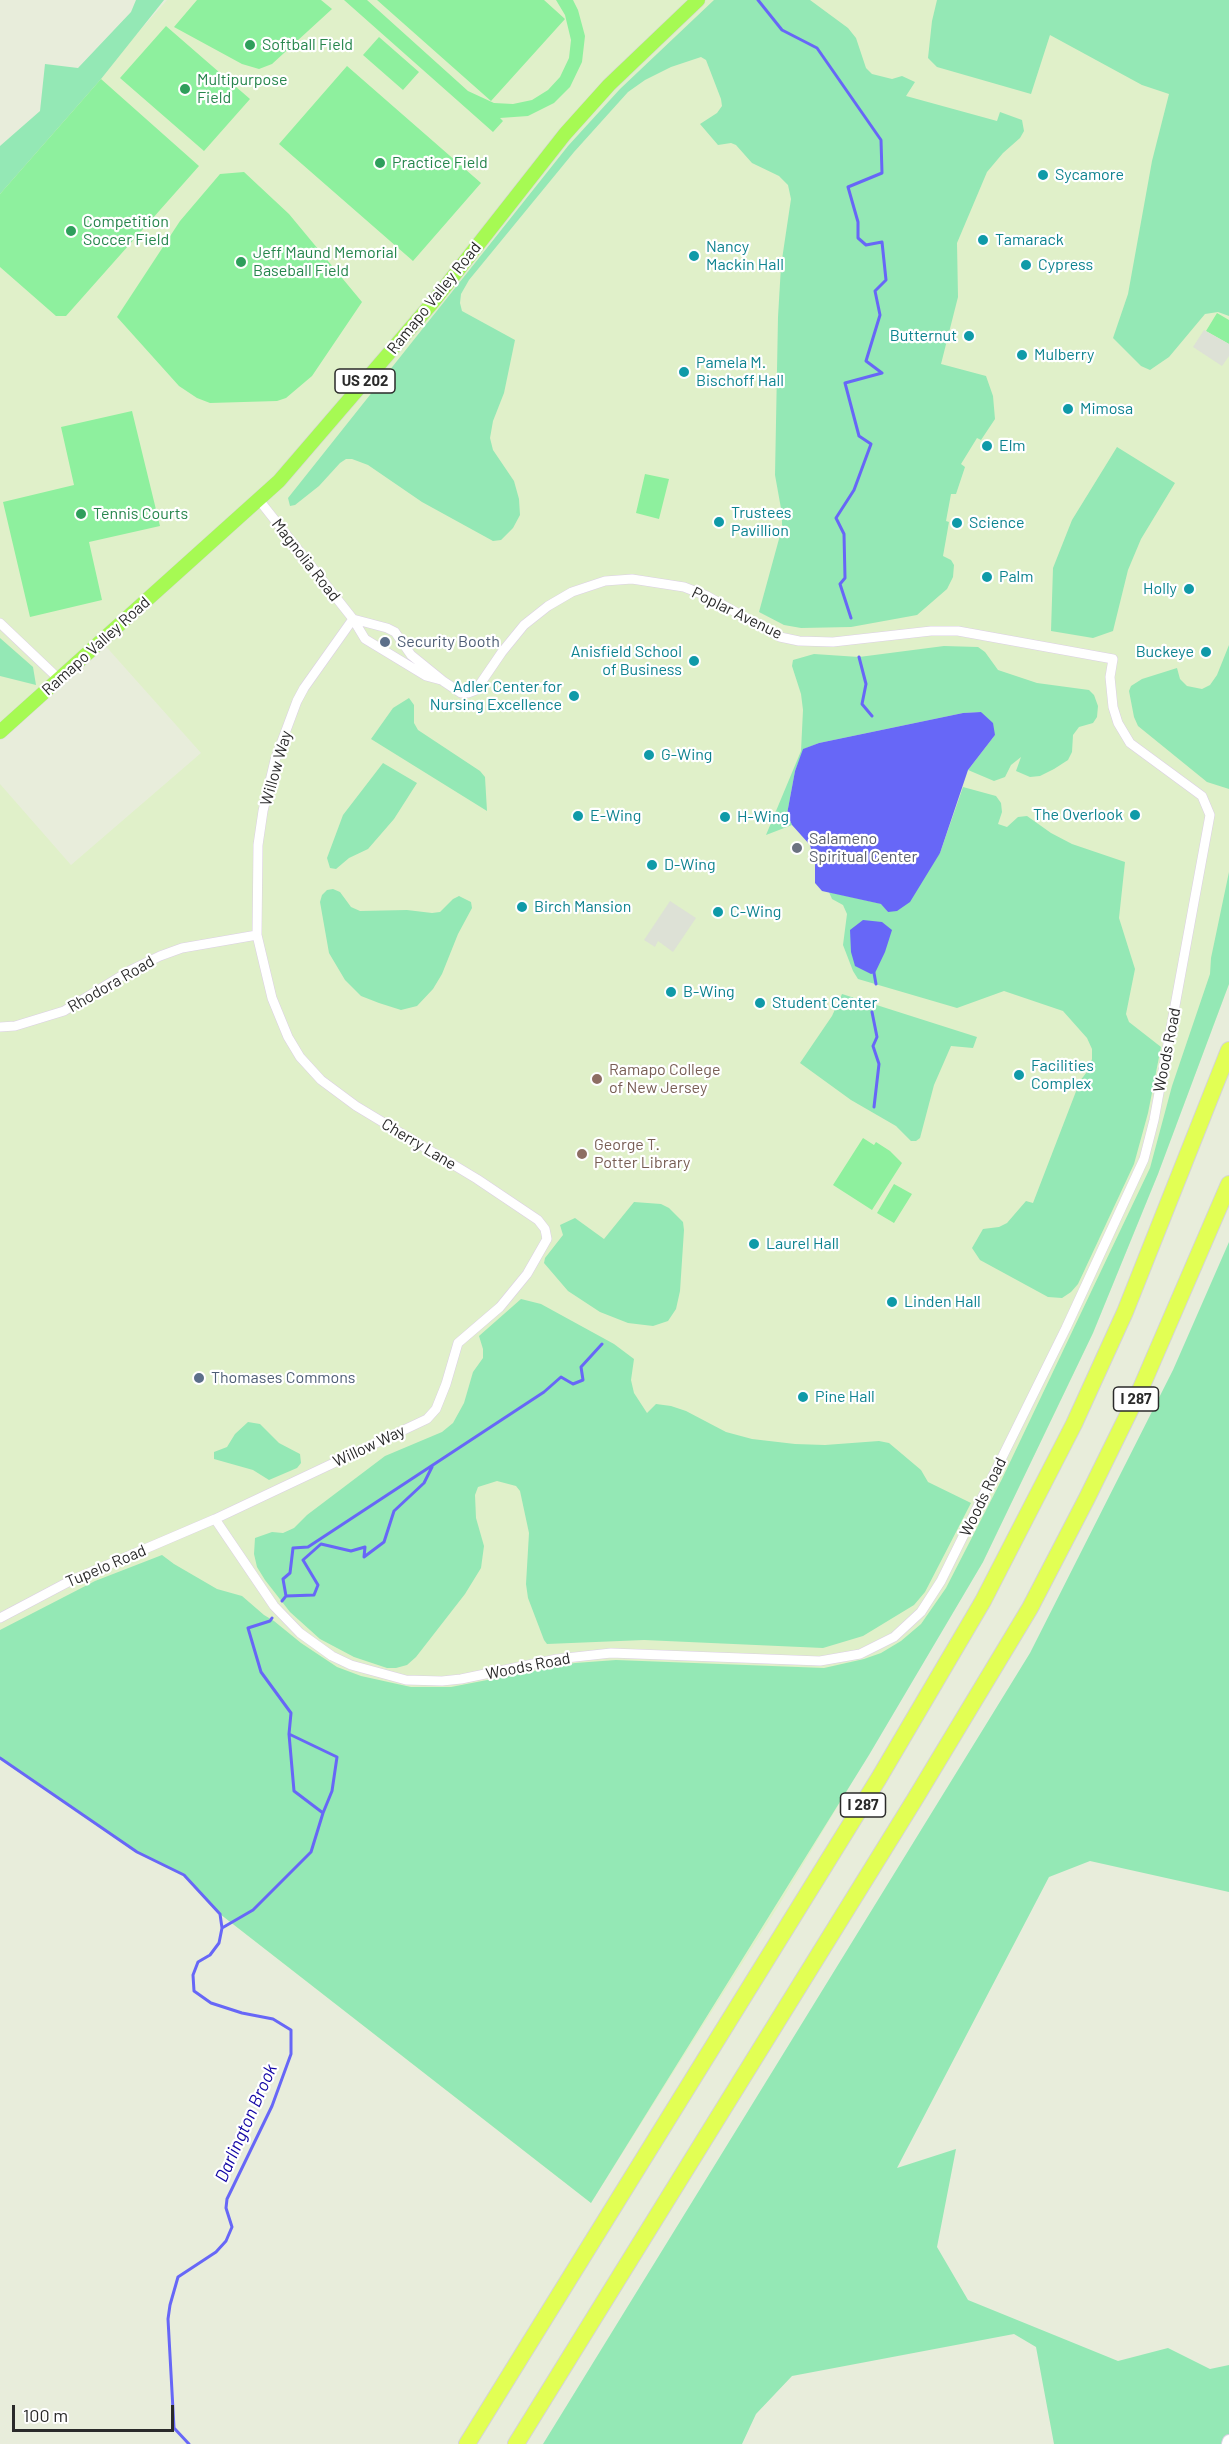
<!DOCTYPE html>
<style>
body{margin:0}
#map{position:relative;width:1229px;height:2444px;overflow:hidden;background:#e8eddb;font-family:Barlow,sans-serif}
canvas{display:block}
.scale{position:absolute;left:12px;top:2405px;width:162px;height:27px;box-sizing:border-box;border:3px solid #2a2a2a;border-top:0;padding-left:8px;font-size:18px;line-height:21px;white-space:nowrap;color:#2a2a2a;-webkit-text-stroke:4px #fff;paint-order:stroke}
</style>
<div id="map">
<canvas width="1229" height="2444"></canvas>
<div class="scale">100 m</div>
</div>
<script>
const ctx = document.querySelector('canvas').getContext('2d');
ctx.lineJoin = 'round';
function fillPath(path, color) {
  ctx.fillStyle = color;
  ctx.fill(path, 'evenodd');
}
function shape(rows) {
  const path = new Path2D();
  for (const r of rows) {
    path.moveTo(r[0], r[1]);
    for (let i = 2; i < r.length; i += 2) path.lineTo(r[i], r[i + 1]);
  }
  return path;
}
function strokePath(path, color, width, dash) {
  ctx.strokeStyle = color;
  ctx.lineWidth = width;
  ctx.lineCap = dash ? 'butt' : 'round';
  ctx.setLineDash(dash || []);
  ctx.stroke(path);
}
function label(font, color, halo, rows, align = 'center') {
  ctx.font = font + ' Barlow,sans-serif';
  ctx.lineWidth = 4.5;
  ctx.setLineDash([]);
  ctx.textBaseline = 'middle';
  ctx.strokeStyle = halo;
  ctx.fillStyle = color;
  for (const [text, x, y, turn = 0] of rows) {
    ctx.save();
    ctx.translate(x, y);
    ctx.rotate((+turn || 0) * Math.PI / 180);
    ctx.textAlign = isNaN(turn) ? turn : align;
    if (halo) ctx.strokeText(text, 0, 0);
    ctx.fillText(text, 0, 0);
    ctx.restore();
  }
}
const education = shape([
 [167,0,1229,0,1229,984,1158,1174,1093,1333,983,1562,779,1905,591,2203,220,1914,184,1875,137,1852,0,1756,0,784,71,865,201,753,102,642,0,732,0,186]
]);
const green = shape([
 [136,0,164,0,101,79,0,194,0,146,40,111,45,64,78,68,131,12],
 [714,0,810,0,848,28,856,38,866,68,872,74,892,79,902,76,915,82,906,96,997,121,1000,112,1022,120,1024,131,1020,138,1003,153,987,172,957,243,958,297,941,364,986,376,993,396,995,419,981,440,977,438,961,464,965,467,956,494,951,494,946,521,949,522,943,556,951,560,954,565,953,577,947,589,917,615,851,627,801,628,784,625,759,612,782,528,782,514,775,475,778,317,781,266,791,199,788,185,779,176,752,163,736,145,731,143,718,145,700,124,717,113,722,106,721,99,706,60,701,57,671,67,645,80,628,92,574,152,469,280,461,294,460,303,462,311,515,340,504,393,493,421,490,438,493,450,514,481,519,499,520,515,513,528,501,540,493,541,422,502,368,465,352,459,346,459,340,463,319,486,295,505,290,506,288,498,568,146,620,89],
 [937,0,1229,0,1229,316,1218,312,1205,314,1169,357,1150,370,1141,366,1113,338,1128,294,1152,161,1169,94,1142,85,1050,35,1031,94,937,67,928,58,932,21],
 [1117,447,1175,483,1141,539,1128,570,1113,631,1093,638,1051,631,1053,568,1072,520],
 [0,638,33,667,36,685,0,676],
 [1229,645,1229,789,1207,782,1138,726,1134,717,1129,691,1131,686,1142,679,1177,668,1180,679,1187,686,1202,689,1210,685,1217,675],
 [944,646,978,647,985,652,998,670,1037,683,1089,690,1094,695,1098,706,1097,717,1093,723,1079,727,1073,735,1072,752,1068,760,1054,769,1040,776,1030,777,1016,771,1021,757,1011,765,1005,777,994,781,968,770,995,735,981,712,963,713,819,743,804,749,795,771,787,814,792,825,766,835,801,751,803,710,801,694,792,666,793,660,814,654,859,657],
 [409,698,414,705,414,723,418,730,480,771,485,777,487,811,371,739,393,708],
 [383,763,417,783,394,819,368,849,349,858,336,869,330,868,327,858,343,815],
 [963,787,996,796,1001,803,1002,812,998,824,1007,827,1018,817,1027,816,1051,833,1072,844,1125,862,1119,918,1135,969,1126,1014,1129,1022,1161,1047,1148,1113,1134,1164,1078,1284,1071,1292,1062,1298,1048,1297,980,1260,972,1248,983,1229,999,1227,1007,1223,1026,1201,1033,1203,1080,1081,1089,1069,1092,1059,1092,1049,1087,1038,1063,1011,1004,991,957,1008,858,979,853,971,843,945,847,914,843,905,832,899,829,892,882,904,888,912,940,853],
 [1229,872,1229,984,1158,1174,1093,1333,983,1562,869,1755,591,2203,220,1914,184,1875,137,1852,0,1758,0,1630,95,1581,162,1555,174,1564,217,1589,242,1596,264,1615,274,1621,301,1643,337,1667,361,1676,411,1687,451,1687,575,1663,616,1660,824,1668,864,1659,881,1653,901,1641,921,1624,946,1588,1002,1479,1150,1168,1172,1086,1210,974,1211,958],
 [333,889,340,892,351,907,360,911,407,910,432,913,440,912,453,899,459,896,471,902,472,908,458,934,442,974,433,989,417,1006,401,1010,379,1003,361,996,345,980,329,953,320,902,322,895,327,890],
 [842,994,977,1037,973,1048,951,1046,934,1085,920,1138,916,1141,911,1141,896,1126,851,1100,800,1063,832,1016],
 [634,1202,661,1204,669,1208,683,1222,684,1230,680,1291,676,1309,668,1321,653,1326,628,1323,600,1312,568,1291,544,1263,545,1258,563,1235,560,1225,575,1218,604,1239],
 [1229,1242,1229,1892,1090,1861,1049,1877,897,2168,956,2149,937,2247,968,2300,1118,2361,1168,2348,1210,2369,1229,2365,1229,2444,1054,2444,1036,2347,1014,2334,792,2376,756,2414,742,2444,543,2444,1030,1653,1173,1370],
 [521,1299,541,1304,614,1344,634,1359,631,1380,634,1393,647,1413,656,1404,671,1406,686,1411,726,1432,752,1439,795,1444,825,1445,879,1441,889,1443,921,1470,928,1482,971,1503,925,1592,914,1605,863,1636,823,1648,644,1640,547,1644,544,1640,528,1598,526,1584,529,1533,520,1491,516,1486,497,1481,478,1487,475,1495,476,1518,484,1546,481,1568,465,1594,416,1657,407,1665,396,1668,387,1668,354,1657,320,1639,290,1612,265,1580,257,1567,254,1554,255,1538,272,1532,283,1533,294,1528,307,1515,385,1456,442,1432,453,1423,464,1403,473,1372,483,1358,483,1349,479,1336],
 [248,1422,260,1424,279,1443,300,1454,301,1463,297,1468,269,1480,253,1470,214,1459,214,1452,227,1447,235,1434]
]);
const pitch = shape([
 [197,0,321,0,332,9,272,64,259,69,242,64,174,27],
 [344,0,367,0,468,91,494,103,513,104,532,100,548,90,560,77,569,58,571,40,565,15,556,0,573,0,578,10,585,36,582,62,570,87,554,103,528,116,500,118,503,121,493,132],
 [377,0,544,0,565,19,491,101],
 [166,26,250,99,204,151,120,78],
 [379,37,419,72,403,90,363,55],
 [347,66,481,183,413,261,279,144],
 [101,79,199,166,66,316,56,316,0,267,0,194],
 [244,172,289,214,362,302,312,376,286,398,277,401,210,403,197,398,179,386,117,317,180,221,220,174],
 [1217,313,1229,320,1229,344,1206,331],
 [132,411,160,526,89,542,102,600,30,617,3,502,74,485,61,427],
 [645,474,669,479,659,519,636,513],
 [863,1138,874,1145,876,1142,890,1151,902,1163,872,1210,833,1185],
 [894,1184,912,1194,894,1223,877,1213]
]);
const plaza = shape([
 [1204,330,1229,344,1229,356,1222,366,1193,347],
 [670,901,696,918,673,952,658,941,655,947,644,940]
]);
const water = shape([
 [981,712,993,723,995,735,968,770,940,853,910,902,897,911,888,912,881,904,822,891,815,883,815,864,810,845,792,825,787,814,795,771,803,749,819,743,963,713],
 [863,920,882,922,892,930,885,952,875,973,871,974,855,966,851,952,850,930]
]);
const stream = shape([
 [758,0,782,30,817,48,881,140,882,173,848,187,858,222,858,238,866,245,882,242,886,280,875,291,880,315,866,361,882,373,845,383,859,436,871,444,854,490,836,518,844,534,845,578,840,584,851,618],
 [859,657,866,684,862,704,872,716],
 [874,973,876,984],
 [872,1012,877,1037,873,1046,879,1064,874,1107],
 [286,1596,314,1595,318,1585,303,1560,321,1544,351,1551,365,1547,364,1557,384,1542,394,1511,424,1483,432,1467],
 [282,1601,286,1596,283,1579,290,1573,293,1548,308,1547,544,1392,561,1377,573,1384,583,1380,581,1367,602,1344],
 [289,1734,337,1757,332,1791,323,1813],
 [0,1758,137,1852,184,1875,220,1914,222,1928,219,1943,210,1955,198,1962,193,1975,194,1991,211,2003,242,2013,273,2019,291,2030,291,2054,272,2106,227,2199,226,2208,232,2227,226,2241,216,2252,178,2277,170,2305,168,2319,174,2428,189,2444],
 [222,1928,253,1910,311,1852,323,1813,294,1791,289,1734,291,1713,261,1672,248,1628,270,1621,272,1618]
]);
const minor = shape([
 [259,500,353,619,365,639,426,676,441,680],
 [0,623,60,680],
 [0,1027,15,1026,64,1011,131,970,160,956,182,948,257,935],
 [215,1519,274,1606,300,1633,332,1656,351,1665,406,1680,442,1681,461,1679,557,1659,611,1653,820,1661,860,1654,894,1637,921,1612,941,1581,1066,1328,1144,1159,1154,1120,1210,815,1202,796,1130,743,1118,723,1113,707,1110,677,1113,659,958,631,931,631,833,642,799,641,780,637,707,596,684,587,632,579,605,581,572,592,548,606,524,625,502,652,476,690,468,693,461,693,443,681,411,655,395,632,387,628,353,619],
 [0,1618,70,1581,215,1519,427,1419,436,1409,446,1384,458,1343,500,1307,527,1274,547,1239,545,1229,538,1220,477,1179,356,1106,321,1080,300,1057,288,1037,272,998,257,935,258,845,263,811,275,760,297,701,304,688,353,619]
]);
const secondary = shape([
 [1228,2444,1229,2441]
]);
const primary = shape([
 [0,732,279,481,433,302,565,134,609,85,698,0]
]);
const motorway = shape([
 [467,2444,879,1778,983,1601,1074,1424,1125,1312,1229,1050],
 [516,2444,915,1799,1030,1608,1087,1498,1141,1388,1229,1184]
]);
const markers = [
 [250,45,6,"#2e9e5b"],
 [185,89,6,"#2e9e5b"],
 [380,163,6,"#2e9e5b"],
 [1043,175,6,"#0f9aa8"],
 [71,231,6,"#2e9e5b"],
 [983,240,6,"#0f9aa8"],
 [694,256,6,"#0f9aa8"],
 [241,262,6,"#2e9e5b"],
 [1026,265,6,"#0f9aa8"],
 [969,336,6,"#0f9aa8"],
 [1022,355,6,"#0f9aa8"],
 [684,372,6,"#0f9aa8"],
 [1068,409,6,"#0f9aa8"],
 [987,446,6,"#0f9aa8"],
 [81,514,6,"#2e9e5b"],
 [719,522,6,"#0f9aa8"],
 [957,523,6,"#0f9aa8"],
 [987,577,6,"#0f9aa8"],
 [1189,589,6,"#0f9aa8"],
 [385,642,6,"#5c6f8a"],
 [1206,652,6,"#0f9aa8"],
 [694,661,6,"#0f9aa8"],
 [574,696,6,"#0f9aa8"],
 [649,755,6,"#0f9aa8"],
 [1135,815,6,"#0f9aa8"],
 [578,816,6,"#0f9aa8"],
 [725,817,6,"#0f9aa8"],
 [797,848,6,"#6b7280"],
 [652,865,6,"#0f9aa8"],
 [522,907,6,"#0f9aa8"],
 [718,912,6,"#0f9aa8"],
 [671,992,6,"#0f9aa8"],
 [760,1003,6,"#0f9aa8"],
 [1019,1075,6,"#0f9aa8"],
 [597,1079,6,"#8d6e63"],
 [582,1154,6,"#8d6e63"],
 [754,1244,6,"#0f9aa8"],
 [892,1302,6,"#0f9aa8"],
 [199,1378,6,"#5c6f8a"],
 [803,1397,6,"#0f9aa8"]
];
const shields = [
 [365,381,60],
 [1136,1399,45],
 [863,1805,45]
];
const shieldNames = [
 ["US 202",365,381],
 ["I 287",1136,1399],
 ["I 287",863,1805]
];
const leisureNames = [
 ["Softball Field",262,45],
 ["Multipurpose",197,80],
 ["Field",197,98],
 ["Practice Field",392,163],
 ["Competition",83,222],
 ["Soccer Field",83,240],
 ["Jeff Maund Memorial",253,253],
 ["Baseball Field",253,271],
 ["Tennis Courts",93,514]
];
const cultureNames = [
 ["Sycamore",1055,175],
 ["Tamarack",995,240],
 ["Nancy",706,247],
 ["Mackin Hall",706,265],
 ["Cypress",1038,265],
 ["Butternut",957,336,"right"],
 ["Mulberry",1034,355],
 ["Pamela M.",696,363],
 ["Bischoff Hall",696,381],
 ["Mimosa",1080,409],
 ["Elm",999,446],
 ["Trustees",731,513],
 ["Pavillion",731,531],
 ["Science",969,523],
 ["Palm",999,577],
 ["Holly",1177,589,"right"],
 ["Anisfield School",682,652,"right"],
 ["of Business",682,670,"right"],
 ["Buckeye",1194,652,"right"],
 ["Adler Center for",562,687,"right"],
 ["Nursing Excellence",562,705,"right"],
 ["G-Wing",661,755],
 ["The Overlook",1123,815,"right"],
 ["E-Wing",590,816],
 ["H-Wing",737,817],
 ["D-Wing",664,865],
 ["Birch Mansion",534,907],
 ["C-Wing",730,912],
 ["B-Wing",683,992],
 ["Student Center",772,1003],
 ["Facilities",1031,1066],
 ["Complex",1031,1084],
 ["Laurel Hall",766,1244],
 ["Linden Hall",904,1302],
 ["Pine Hall",815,1397]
];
const streetNames = [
 ["Ramapo Valley Road",434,298,-51],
 ["Magnolia Road",306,560,52],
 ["Poplar Avenue",737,613,26],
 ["Ramapo Valley Road",96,646,-42],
 ["Willow Way",276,768,-74],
 ["Rhodora Road",111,984,-30],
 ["Woods Road",1167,1050,-79],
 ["Cherry Lane",419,1144,31],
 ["Willow Way",369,1446,-25],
 ["Woods Road",983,1497,-64],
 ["Tupelo Road",106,1566,-23],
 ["Woods Road",528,1666,-11]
];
const serviceNames = [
 ["Security Booth",397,642],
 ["Thomases Commons",211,1378]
];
const worshipNames = [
 ["Salameno",809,839],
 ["Spiritual Center",809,857]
];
const educationNames = [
 ["Ramapo College",609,1070],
 ["of New Jersey",609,1088],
 ["George T.",594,1145],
 ["Potter Library",594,1163]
];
const waterNames = [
 ["Darlington Brook",246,2123,-66]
];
fillPath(education, '#e0f0c9');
fillPath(green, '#94e8b5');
fillPath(pitch, '#8ef09e');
fillPath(plaza, '#dde1d6');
fillPath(water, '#6767f7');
strokePath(stream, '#6767f7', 3);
strokePath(minor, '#dbd0e4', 10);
strokePath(secondary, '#dbd0e4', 14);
strokePath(primary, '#d4d4d4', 15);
strokePath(motorway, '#d4d4d4', 18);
strokePath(minor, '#fff', 9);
strokePath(secondary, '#fff', 12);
strokePath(primary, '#a6fa53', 14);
strokePath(motorway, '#e2ff54', 16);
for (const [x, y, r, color] of markers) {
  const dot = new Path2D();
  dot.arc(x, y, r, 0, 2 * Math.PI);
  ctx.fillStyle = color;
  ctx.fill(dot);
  strokePath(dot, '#fff', 2);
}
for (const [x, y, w] of shields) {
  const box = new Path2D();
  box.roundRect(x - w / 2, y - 12, w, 24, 4.5);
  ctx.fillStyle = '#fff';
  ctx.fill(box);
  strokePath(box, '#2a2a2a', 1.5);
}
label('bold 15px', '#2a2a2a', null, shieldNames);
label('16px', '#27864d', '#fff', leisureNames, 'left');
label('16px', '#0d838f', '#fff', cultureNames, 'left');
label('16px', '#2a2a2a', '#fff', streetNames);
label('16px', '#4e5e75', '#fff', serviceNames, 'left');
label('16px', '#5b616d', '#fff', worshipNames, 'left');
label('16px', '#785e54', '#fff', educationNames, 'left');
label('italic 18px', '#1104a4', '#fff', waterNames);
</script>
